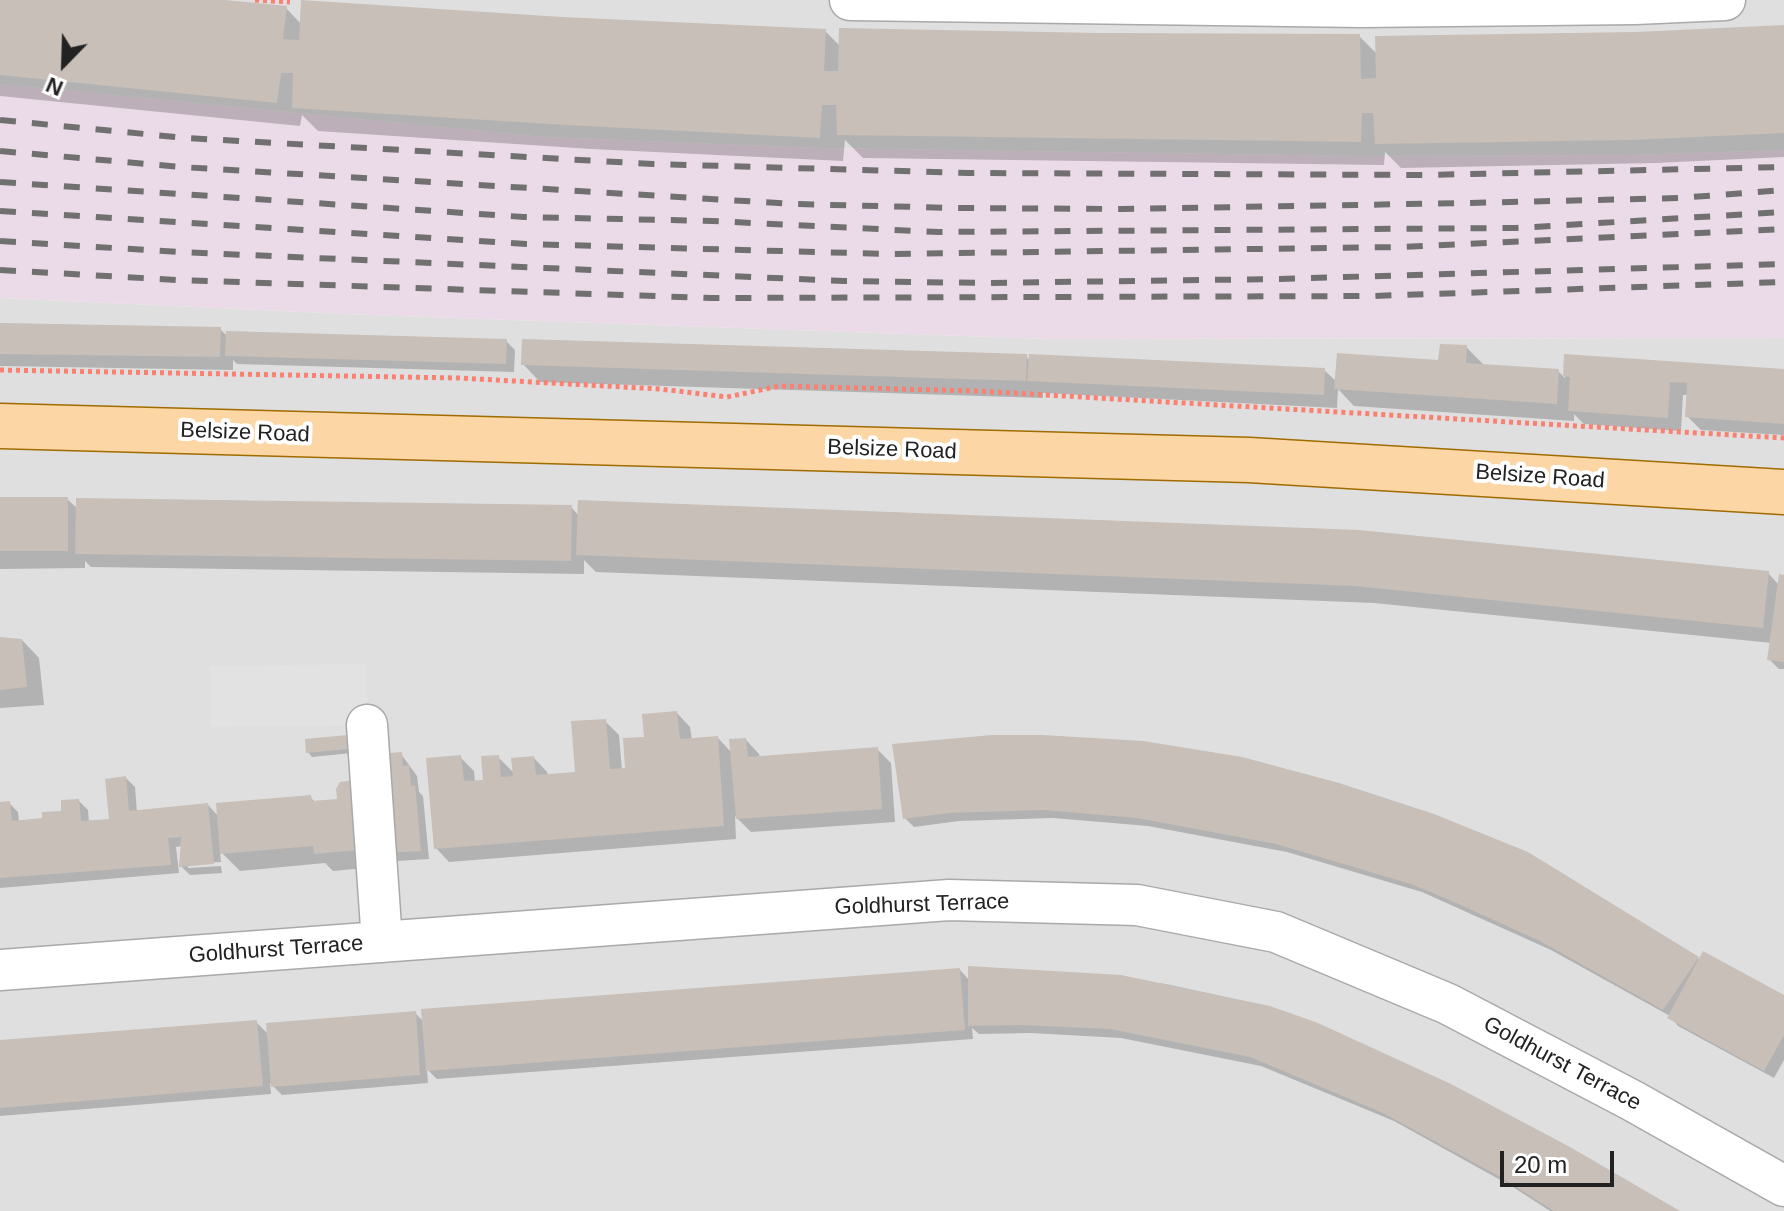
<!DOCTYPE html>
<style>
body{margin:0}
#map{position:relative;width:1784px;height:1211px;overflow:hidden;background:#f2efe9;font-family:Arial,sans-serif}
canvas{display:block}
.north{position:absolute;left:24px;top:24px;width:80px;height:80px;-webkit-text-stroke:6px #fff;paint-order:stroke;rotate:203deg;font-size:22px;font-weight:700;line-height:32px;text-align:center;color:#222}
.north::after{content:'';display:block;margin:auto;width:28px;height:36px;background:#222;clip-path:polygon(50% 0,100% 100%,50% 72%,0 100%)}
.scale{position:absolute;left:1500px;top:1151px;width:114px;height:36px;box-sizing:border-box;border:4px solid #222;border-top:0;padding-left:10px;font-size:24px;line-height:28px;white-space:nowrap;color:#222;-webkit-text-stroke:6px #fff;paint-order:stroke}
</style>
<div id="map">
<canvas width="1784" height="1211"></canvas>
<div class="north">N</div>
<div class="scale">20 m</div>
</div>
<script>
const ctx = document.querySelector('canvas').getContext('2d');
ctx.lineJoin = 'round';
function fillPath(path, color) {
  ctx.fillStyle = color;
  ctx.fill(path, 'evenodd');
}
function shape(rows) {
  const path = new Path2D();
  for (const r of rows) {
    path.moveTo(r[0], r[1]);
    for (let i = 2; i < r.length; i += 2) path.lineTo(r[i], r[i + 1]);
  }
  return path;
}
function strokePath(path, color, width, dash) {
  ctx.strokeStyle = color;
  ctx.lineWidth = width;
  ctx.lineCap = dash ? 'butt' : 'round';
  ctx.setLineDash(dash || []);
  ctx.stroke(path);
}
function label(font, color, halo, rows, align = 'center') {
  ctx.font = font + ' Arial,sans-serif';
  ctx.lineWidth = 8;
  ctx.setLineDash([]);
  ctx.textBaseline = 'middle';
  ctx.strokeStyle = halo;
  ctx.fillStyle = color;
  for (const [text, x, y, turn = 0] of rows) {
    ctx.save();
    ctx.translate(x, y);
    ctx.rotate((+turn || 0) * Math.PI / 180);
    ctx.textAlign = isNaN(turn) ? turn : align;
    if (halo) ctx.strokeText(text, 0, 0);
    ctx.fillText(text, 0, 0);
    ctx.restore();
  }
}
const residential = shape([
 [0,0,1784,0,1784,150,1631,155,1358,156,817,148,544,137,0,84],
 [0,298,369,315,1049,339,1784,338,1784,1211,0,1211]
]);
const industrial = shape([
 [0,84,544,137,817,148,1358,156,1631,155,1784,150,1784,338,1049,339,369,315,0,298]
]);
const parking = shape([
 [366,664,367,725,211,727,210,666]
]);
const shadow = shape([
 [0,0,205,0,286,8,301,24,562,19,825,31,840,46,1359,36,1377,54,1636,34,1784,27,1784,157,1656,163,1401,168,1385,152,1384,165,863,158,845,140,843,161,591,149,318,131,302,115,300,126,0,96],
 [0,325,220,329,228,337,506,341,515,350,514,372,237,364,233,360,233,370,0,366],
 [1466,347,1485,366,1558,371,1565,378,1566,357,1784,372,1784,435,1701,430,1687,416,1688,395,1683,395,1681,431,1584,424,1574,414,1574,421,1354,406,1338,389,1337,408,1043,393,1043,398,540,382,523,364,1026,356,1030,361,1324,370,1337,382,1440,362],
 [0,499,67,499,78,509,571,507,579,516,1768,573,1779,585,1784,577,1784,669,1779,669,1770,660,1772,643,1374,603,596,572,584,560,584,574,91,567,85,561,85,568,0,569],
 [0,639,22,640,39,658,44,705,0,708],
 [677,713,690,727,692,740,718,738,732,753,746,740,759,754,760,758,877,749,891,763,895,822,751,832,735,816,736,839,449,862,436,848,460,757,474,771,475,782,485,781,498,757,514,773,534,758,547,772,548,776,577,774,605,721,619,735,622,770,627,770,647,738],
 [357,736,362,752,312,757,308,752],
 [895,746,1527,854,1700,960,1784,997,1784,1060,1774,1078,1678,1026,1670,1016,1551,950,1422,892,1287,852,1148,826,1053,818,959,821,914,827,905,818],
 [401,754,417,776,419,792,423,796,429,859,397,861,385,849,387,866,333,871,325,863,240,871,220,851,221,862,188,864,188,868,221,866,222,873,190,875,181,866,182,846,176,847,179,873,0,888,0,804,9,803,18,812,19,822,44,820,64,813,79,801,88,810,89,822,111,821,126,778,135,787,137,812,208,805,219,817,310,797,316,803,340,801,353,782],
 [960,970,970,981,1069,973,1166,984,1270,1007,1676,1211,1550,1211,1513,1187,1394,1121,1261,1066,1121,1038,1031,1033,979,1034,972,1028,973,1039,437,1079,427,1069,428,1083,282,1095,270,1083,271,1094,0,1116,0,1042,256,1022,269,1035,415,1013,424,1022]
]);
const building = shape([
 [0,0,225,0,287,6,283,39,299,40,301,0,562,17,826,29,824,71,838,71,839,28,1097,33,1360,34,1361,79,1376,78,1375,36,1636,32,1784,25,1784,133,1631,140,1375,144,1373,113,1362,113,1361,142,837,135,836,105,822,105,820,138,566,125,292,108,293,73,281,73,277,103,0,75],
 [0,323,221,327,220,357,0,354],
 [226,331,507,339,506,364,225,356],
 [522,339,1027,354,1026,381,521,365],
 [1440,344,1467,345,1466,363,1559,369,1557,404,1334,389,1337,353,1438,360],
 [1029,354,1325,368,1324,395,1027,381],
 [1564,354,1784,369,1784,424,1685,417,1687,383,1670,382,1668,418,1568,411,1570,377,1563,376],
 [0,497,68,497,68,551,0,551],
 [76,498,572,505,571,561,75,554],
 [578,500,1359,530,1769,571,1763,628,1355,586,576,555],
 [1779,574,1784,575,1784,662,1767,660],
 [0,637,22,639,27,687,0,690],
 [677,711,680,739,718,736,724,826,434,849,426,758,461,755,464,781,483,780,481,756,499,755,501,777,513,776,511,758,534,756,536,775,575,772,571,721,606,719,610,769,625,768,623,738,644,737,642,714],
 [358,734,359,748,306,753,305,739],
 [992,735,1043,735,1143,741,1242,757,1339,783,1434,814,1528,852,1699,957,1663,1010,1540,941,1454,902,1411,884,1276,844,1137,818,1043,810,949,813,903,819,892,744],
 [746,738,748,757,878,747,882,809,736,819,729,739],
 [402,752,403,766,409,765,411,786,415,785,421,851,386,853,378,754],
 [126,776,129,811,208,803,214,864,179,867,181,837,168,838,171,865,0,878,0,802,10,801,12,821,42,818,42,812,61,811,61,800,79,799,81,821,109,819,105,779],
 [353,780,370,849,314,854,313,846,220,854,216,803,311,795,312,801,337,799,336,789,340,782],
 [1703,951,1784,995,1784,1035,1764,1071,1667,1018],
 [968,966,1121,975,1270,1006,1318,1023,1451,1084,1570,1147,1680,1211,1554,1211,1502,1178,1383,1113,1250,1057,1110,1029,1020,1025,968,1026],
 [960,968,965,1030,426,1071,421,1009],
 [416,1011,420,1075,271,1087,266,1023],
 [257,1020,263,1086,0,1108,0,1040]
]);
const path = shape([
 [255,0,290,2],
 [0,370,459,378,660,389,727,397,780,386,978,391,1784,438]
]);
const minor = shape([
 [850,0,1361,7,1635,4,1725,0],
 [367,725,382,942],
 [0,970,949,900,1137,905,1276,932,1448,1004,1633,1101,1784,1186]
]);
const major = shape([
 [0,426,1249,460,1784,492]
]);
const rail = shape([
 [0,120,186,138,653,164,969,173,1426,175,1784,167],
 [0,151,181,167,794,204,956,208,1123,209,1469,203,1679,198,1784,190],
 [0,182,524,217,712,221,938,232,1516,228,1784,212],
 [0,211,526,244,888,254,1402,247,1784,229],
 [0,241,179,252,844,281,986,283,1279,279,1784,264],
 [0,270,177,280,712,298,1373,296,1784,282]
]);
const streetNames = [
 ["Belsize Road",245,433,2],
 ["Belsize Road",892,450,2],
 ["Belsize Road",1540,477,4],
 ["Goldhurst Terrace",922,905,-2],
 ["Goldhurst Terrace",276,950,-4],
 ["Goldhurst Terrace",1562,1064,28]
];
fillPath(residential, '#e0dfdf');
fillPath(industrial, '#ebdbe8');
fillPath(parking, '#e2e2e2');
fillPath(shadow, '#0003');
fillPath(building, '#c7bfb8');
strokePath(minor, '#a9a9a9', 43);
strokePath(major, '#a06b00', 47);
strokePath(path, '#fa8072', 5, [4, 4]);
strokePath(minor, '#fff', 40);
strokePath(major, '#fcd6a4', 44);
strokePath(rail, '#707070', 6, [16, 16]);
label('22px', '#222', '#fff', streetNames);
</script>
